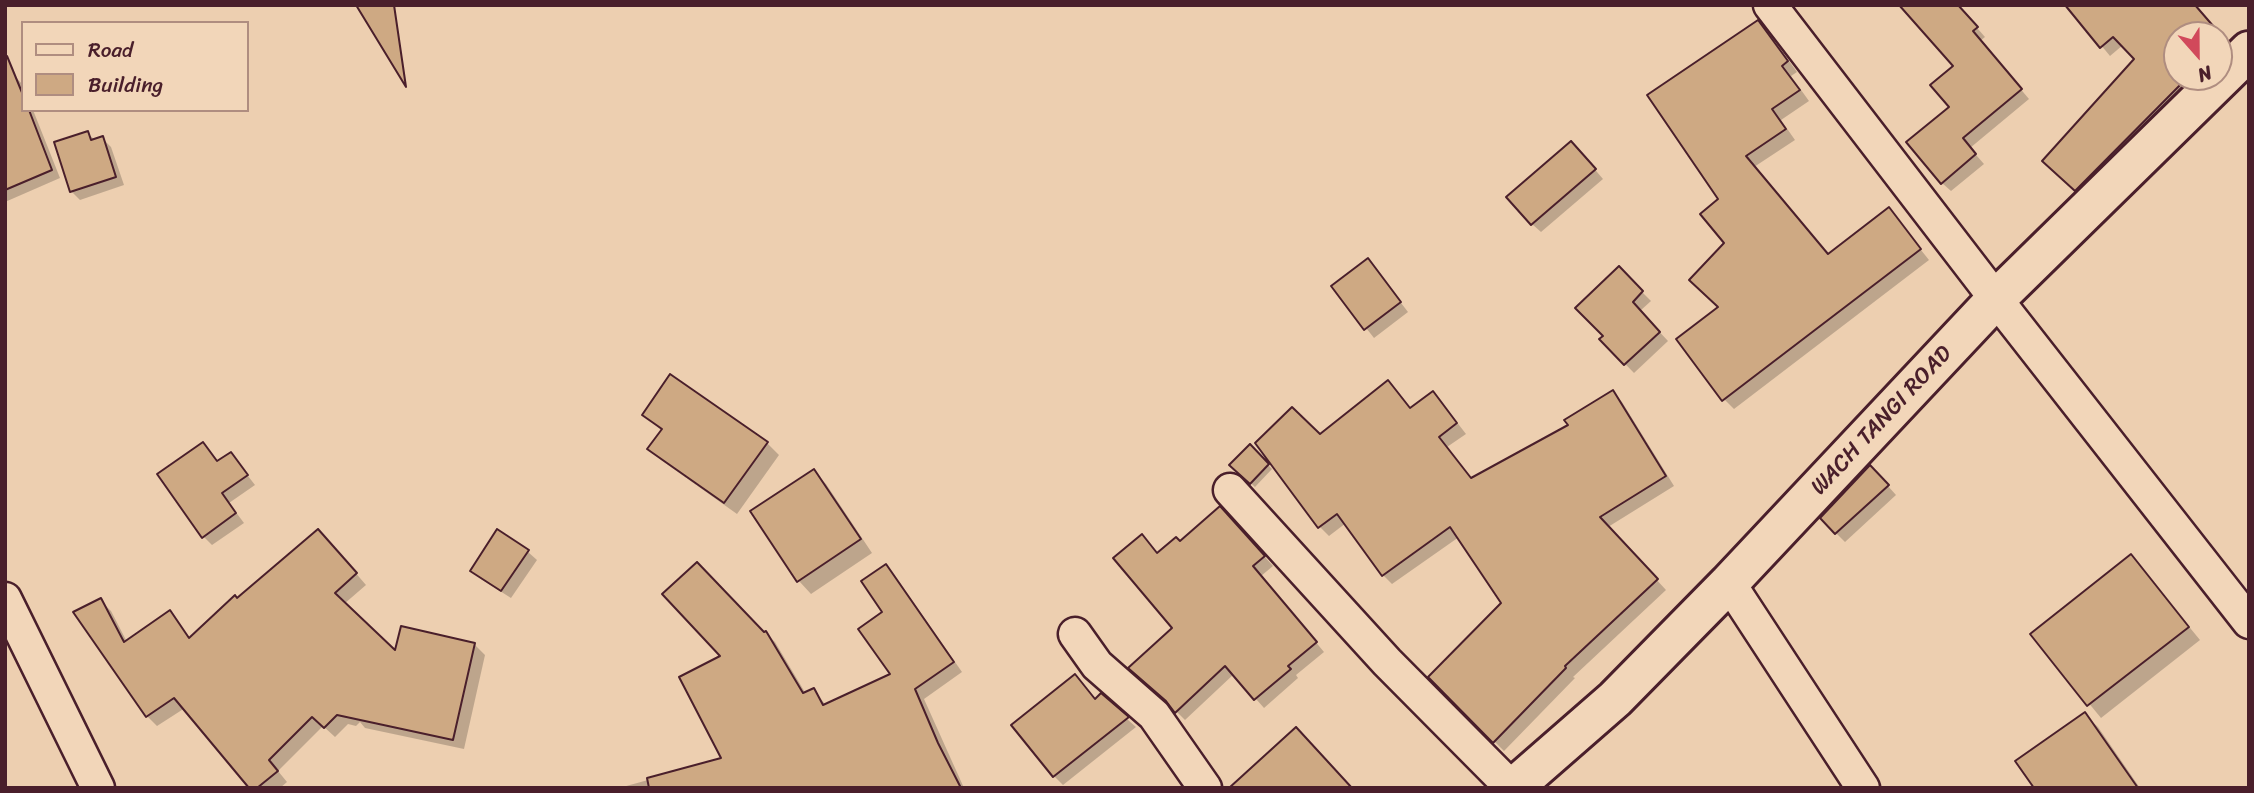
<!DOCTYPE html>
<style>
body{margin:0}
#map{position:relative;width:2254px;height:793px;overflow:hidden;background:#edcfb0;font-family:Sriracha,sans-serif}
canvas{display:block}
.frame{position:absolute;inset:0;border:7px solid #4a1f2b;pointer-events:none}
.legend{position:absolute;left:21px;top:21px;width:228px;height:91px;box-sizing:border-box;background:#f2d6b9;border:2px solid #af8d80;margin:0;padding:9px 12px;list-style:none;font-size:21px;color:#4a1f2b}
.legend li{display:flex;align-items:center;gap:14px;height:35px}
.legend b{width:35px;border:2px solid #af8d80}
.north{position:absolute;left:2163px;top:21px;width:70px;height:70px;box-sizing:border-box;background:#f2d6b9;border:2px solid #af8d80;border-radius:50%;rotate:159deg;font-size:19px;font-weight:700;line-height:28px;text-align:center;color:#4a1f2b}
.north::after{content:'';display:block;margin:auto;width:24px;height:32px;background:#d1495b;clip-path:polygon(50% 0,100% 100%,50% 72%,0 100%)}
</style>
<div id="map">
<canvas width="2254" height="793"></canvas>
<div class="frame"></div>
<ul class="legend">
<li><b style="height:9px;background:#f2d6b9"></b>Road</li>
<li><b style="height:19px;background:#cea983"></b>Building</li>
</ul>
<div class="north">N</div>
</div>
<script>
const ctx = document.querySelector('canvas').getContext('2d');
ctx.lineJoin = 'round';
function fillPath(path, color) {
  ctx.fillStyle = color;
  ctx.fill(path, 'evenodd');
}
function shape(rows) {
  const path = new Path2D();
  for (const r of rows) {
    path.moveTo(r[0], r[1]);
    for (let i = 2; i < r.length; i += 2) path.lineTo(r[i], r[i + 1]);
  }
  return path;
}
function strokePath(path, color, width, dash) {
  ctx.strokeStyle = color;
  ctx.lineWidth = width;
  ctx.lineCap = dash ? 'butt' : 'round';
  ctx.setLineDash(dash || []);
  ctx.stroke(path);
}
function label(font, color, halo, rows, align = 'center') {
  ctx.font = font + ' Sriracha,sans-serif';
  ctx.lineWidth = 7;
  ctx.setLineDash([]);
  ctx.textBaseline = 'middle';
  ctx.strokeStyle = halo;
  ctx.fillStyle = color;
  for (const [text, x, y, turn = 0] of rows) {
    ctx.save();
    ctx.translate(x, y);
    ctx.rotate((+turn || 0) * Math.PI / 180);
    ctx.textAlign = isNaN(turn) ? turn : align;
    if (halo) ctx.strokeText(text, 0, 0);
    ctx.fillText(text, 0, 0);
    ctx.restore();
  }
}
const shadow = shape([
 [1957,5,1985,37,1980,41,2029,99,1970,148,1984,164,1951,191,1942,183,1955,66],
 [2194,5,2235,51,2219,65,2219,35,2177,35,2177,77,2205,77,2085,198,2053,170,2137,59,2123,45,2110,56,2072,10],
 [1758,22,1768,32,1797,72,1791,76,1809,101,1781,120,1795,140,1754,167,1828,255,1889,210,1929,260,1734,409,1724,399,1720,308,1727,243,1720,200],
 [13,74,23,85,23,110,33,110,60,178,5,202,5,152],
 [87,133,95,140,102,138,111,147,124,185,80,200,71,191],
 [1580,152,1603,179,1541,232,1532,224],
 [1368,260,1408,312,1374,338,1333,286],
 [1619,269,1651,301,1640,311,1668,341,1634,373,1601,339,1605,336],
 [671,377,767,443,779,455,737,514,661,460,650,449,662,431,644,415],
 [1397,392,1411,410,1433,393,1442,403,1466,434,1447,447,1472,480,1570,426,1613,392,1622,402,1674,486,1608,527,1666,590,1573,677,1575,678,1504,751,1430,677,1503,603,1459,537,1392,584,1383,575,1346,523,1329,536,1319,526,1320,436],
 [203,444,219,462,231,454,255,485,229,503,244,523,212,545,203,536],
 [1250,447,1272,469,1255,487,1232,465],
 [813,471,826,484,872,553,811,594,799,581],
 [1879,476,1896,495,1845,542,1836,533],
 [1229,517,1273,566,1261,576,1324,652,1296,675,1298,678,1264,708,1234,674,1185,720,1176,711,1174,628,1158,555],
 [328,541,366,585,344,604,396,654,474,644,485,655,464,749,365,728,360,722,356,726,348,724,335,737,323,726,278,771,287,782,280,788,251,788,185,708,157,726,147,716,100,600,111,611,127,642,170,613,191,639,237,601],
 [528,552,537,560,511,598,481,579,473,570],
 [2131,556,2200,640,2101,718,2032,634],
 [886,567,895,576,962,672,924,699,964,788,619,788,724,759,764,634,766,633,775,642,806,694,813,690,826,705,893,675,885,613],
 [1075,676,1096,700,1101,696,1136,727,1063,785,1054,776],
 [2085,715,2098,727,2140,788,2036,788]
]);
const building = shape([
 [356,5,394,5,406,87,356,5],
 [1899,5,1958,5,1978,27,1973,31,2022,89,1963,138,1976,154,1941,184,1906,142,1949,107,1930,85,1953,66,1899,5],
 [2065,5,2195,5,2227,42,2219,49,2219,35,2177,35,2177,77,2188,77,2075,191,2042,161,2134,59,2113,37,2100,48,2065,5],
 [1758,20,1788,61,1782,66,1800,90,1772,109,1786,129,1746,156,1828,254,1889,207,1921,249,1722,401,1676,339,1718,307,1689,280,1724,243,1700,214,1718,199,1647,95,1758,20],
 [5,56,7,56,23,95,23,110,29,110,52,170,5,190,5,56],
 [88,131,91,140,103,136,116,177,70,192,54,142,88,131],
 [1571,141,1596,169,1531,225,1506,197,1571,141],
 [1368,258,1401,302,1364,330,1331,286,1368,258],
 [1619,266,1643,291,1633,302,1660,332,1624,365,1599,339,1603,336,1575,308,1619,266],
 [670,374,768,442,724,503,647,449,662,429,642,415,670,374],
 [1388,380,1410,408,1433,391,1457,423,1439,437,1471,478,1568,425,1564,420,1613,390,1666,476,1600,517,1658,579,1565,666,1566,668,1493,743,1428,677,1501,603,1450,527,1382,576,1337,514,1318,528,1255,443,1292,407,1320,434,1388,380],
 [203,442,217,461,231,452,248,475,222,493,236,513,202,538,157,474,203,442],
 [1250,444,1269,464,1250,484,1229,465,1250,444],
 [1870,465,1889,485,1835,534,1820,518,1870,465],
 [814,469,861,539,797,582,750,511,814,469],
 [1220,506,1265,556,1253,566,1317,642,1288,666,1291,669,1254,700,1225,666,1175,713,1166,701,1128,668,1172,628,1113,558,1142,534,1157,553,1176,537,1180,541,1220,506],
 [318,529,357,573,335,593,395,650,401,626,475,643,453,740,337,715,324,728,312,717,269,760,278,771,257,788,249,788,174,698,146,717,73,612,101,598,124,642,170,610,189,638,235,595,237,598,318,529],
 [497,529,529,550,501,591,470,571,497,529],
 [2131,554,2189,627,2087,706,2030,634,2131,554],
 [697,562,764,632,766,631,803,693,814,688,823,705,890,674,858,629,882,612,861,581,886,564,954,662,915,689,938,743,961,788,649,788,647,778,721,758,679,677,720,656,662,594,697,562],
 [1075,674,1095,699,1101,693,1129,717,1053,777,1011,725,1075,674],
 [2085,712,2138,788,2034,788,2015,761,2085,712],
 [1296,727,1352,788,1229,788,1296,727]
]);
const minor = shape([
 [1770,5,1996,299,2249,622],
 [1230,490,1387,662,1512,788],
 [1729,583,1863,788],
 [5,599,98,788],
 [1075,634,1097,665,1154,715,1205,788]
]);
const secondary = shape([
 [1513,788,1615,699,1729,583,1996,299,2249,51]
]);
const streetNames = [
 ["WACH TANGI ROAD",1882,421,-47]
];
fillPath(shadow, '#0003');
fillPath(building, '#cea983');
strokePath(building, '#4a1f2b', 2);
strokePath(minor, '#4a1f2b', 37);
strokePath(secondary, '#4a1f2b', 44);
strokePath(minor, '#f2d6b9', 32);
strokePath(secondary, '#f2d6b9', 38);
label('23px', '#4a1f2b', '#f2d6b9', streetNames);
</script>
